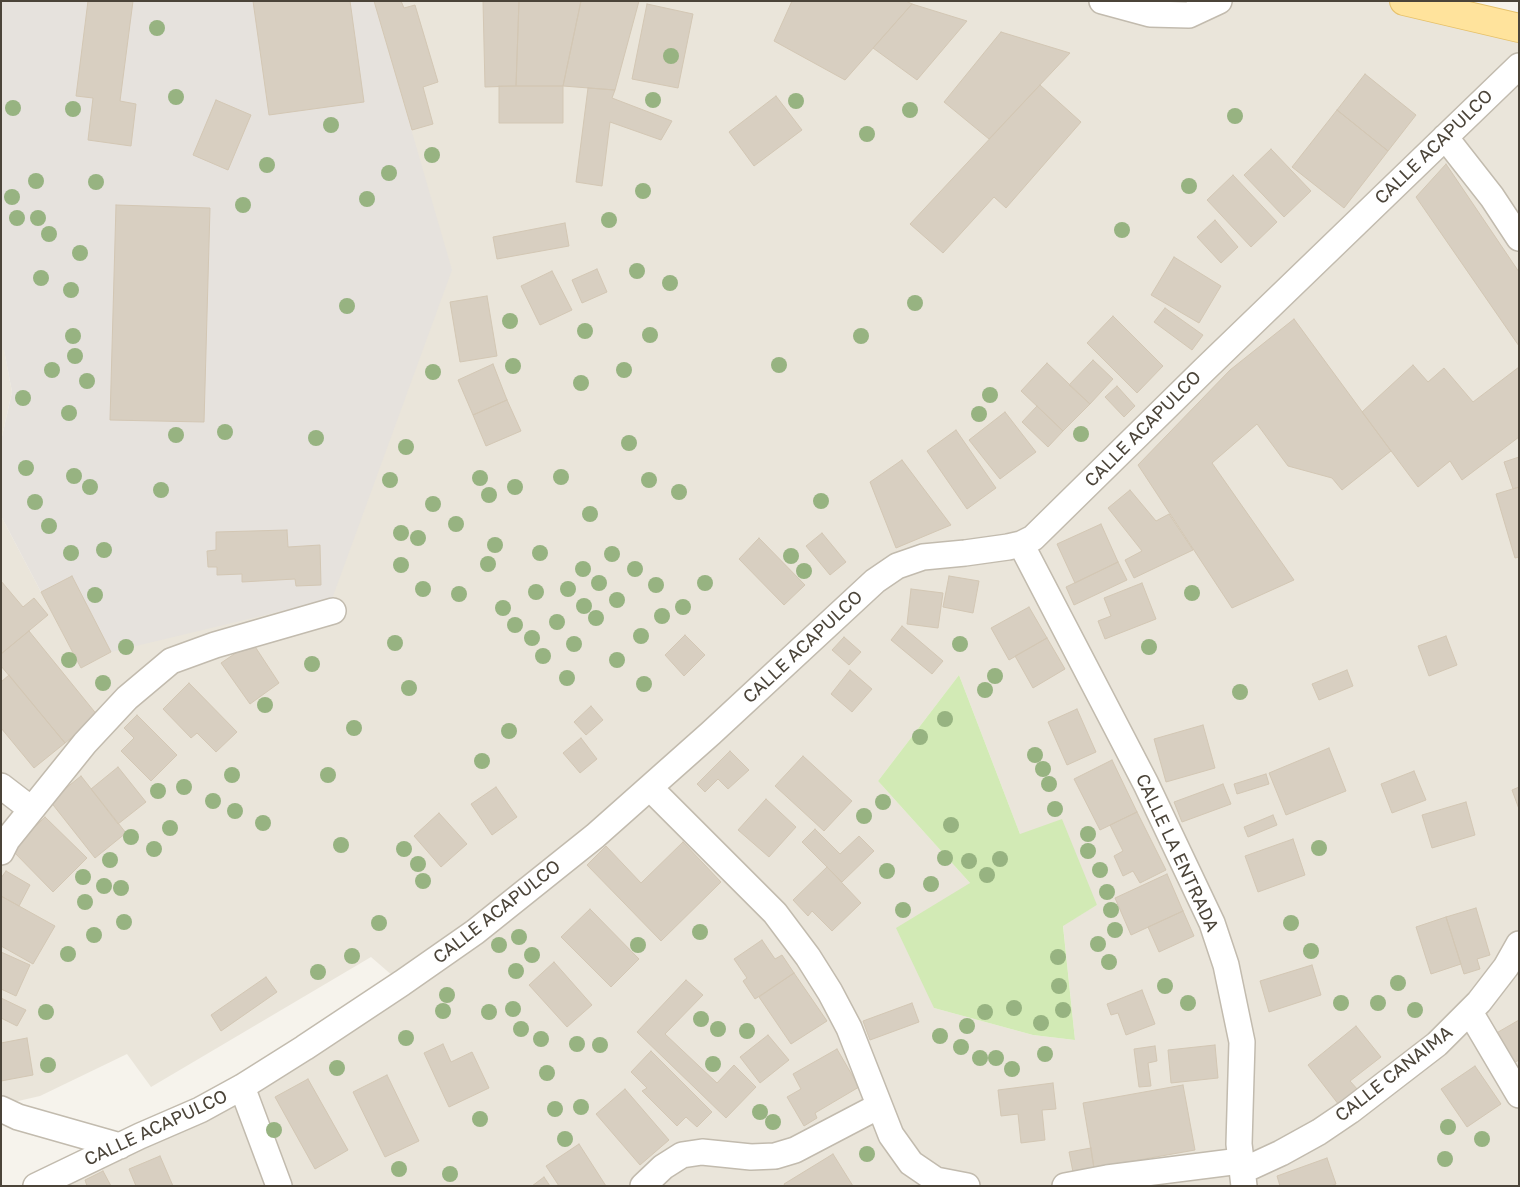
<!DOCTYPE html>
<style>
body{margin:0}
#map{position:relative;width:1520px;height:1187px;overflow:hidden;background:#f6f3ec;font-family:"Golos Text",sans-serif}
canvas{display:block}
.frame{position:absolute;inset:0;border:2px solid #4b4439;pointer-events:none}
</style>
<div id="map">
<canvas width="1520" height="1187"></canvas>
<div class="frame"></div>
</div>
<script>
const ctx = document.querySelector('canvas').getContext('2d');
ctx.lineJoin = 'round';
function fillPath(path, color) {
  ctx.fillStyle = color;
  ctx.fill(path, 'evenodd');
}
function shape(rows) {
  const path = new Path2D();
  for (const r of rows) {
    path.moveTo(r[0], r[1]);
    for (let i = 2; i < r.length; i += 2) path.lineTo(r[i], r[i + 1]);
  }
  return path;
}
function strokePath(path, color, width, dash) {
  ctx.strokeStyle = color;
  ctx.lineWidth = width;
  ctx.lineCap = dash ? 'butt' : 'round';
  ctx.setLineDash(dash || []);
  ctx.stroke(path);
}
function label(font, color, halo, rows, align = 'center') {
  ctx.font = font + ' "Golos Text",sans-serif';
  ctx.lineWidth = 4.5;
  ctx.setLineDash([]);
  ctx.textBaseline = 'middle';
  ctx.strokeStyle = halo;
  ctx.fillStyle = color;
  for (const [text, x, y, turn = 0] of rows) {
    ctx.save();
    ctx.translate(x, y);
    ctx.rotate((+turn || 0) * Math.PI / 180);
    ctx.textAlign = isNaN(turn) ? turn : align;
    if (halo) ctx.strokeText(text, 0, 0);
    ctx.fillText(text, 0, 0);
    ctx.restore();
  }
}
const residential = shape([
 [374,1,1102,1,1150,14,1219,1,1403,1,1519,28,1519,1186,36,1186,120,1146,401,983,371,957,151,1087,127,1054,40,1096,1,1105,1,516,81,668,111,652],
 [959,675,1020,834,1097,905,1063,925,1075,1040,1033,1035,934,1008,970,883,878,781],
 [4,349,12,392,1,441,1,350]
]);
const industrial = shape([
 [1,1,374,1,452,270,332,599,111,652,81,668,1,516,1,441,12,392,4,350,1,350]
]);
const green = shape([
 [959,675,1020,834,1062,819,1097,905,1063,926,1075,1040,1033,1035,934,1008,896,928,970,883,878,781]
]);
const building = shape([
 [88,1,133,1,120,101,136,104,131,146,88,140,93,98,76,96,88,1],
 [253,1,350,1,364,102,269,115,253,1],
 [374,1,401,1,404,8,415,5,438,82,423,87,433,124,412,130,374,1],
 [483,1,519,1,516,86,485,87,483,1],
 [519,1,581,1,563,86,516,86,519,1],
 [581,1,639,1,615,90,563,86,581,1],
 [792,1,906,1,912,4,845,80,774,41,792,1],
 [647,4,693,14,678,88,632,79,647,4],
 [912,4,967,21,917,80,873,48,912,4],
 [1001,32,1070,53,989,139,944,102,1001,32],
 [1365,74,1416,115,1388,151,1337,110,1365,74],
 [1040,85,1081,122,1006,208,994,197,943,253,910,224,1040,85],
 [499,86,563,86,563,123,499,123,499,86],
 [588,88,615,90,612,98,672,121,661,140,610,122,602,186,576,182,588,88],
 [776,96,802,130,754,166,729,132,776,96],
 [216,100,251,115,228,170,193,155,216,100],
 [1337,110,1388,151,1344,208,1292,167,1337,110],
 [1271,149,1311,191,1284,217,1244,175,1271,149],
 [1446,164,1519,272,1519,346,1416,197,1446,164],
 [1233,175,1277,222,1251,247,1207,200,1233,175],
 [116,205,210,208,204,422,110,420,116,205],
 [1215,220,1238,247,1221,263,1197,237,1215,220],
 [565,223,569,246,497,259,493,237,565,223],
 [1174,257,1221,286,1199,323,1151,295,1174,257],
 [597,269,607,292,582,303,572,280,597,269],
 [552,271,572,310,540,325,521,286,552,271],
 [487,296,497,356,460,362,450,302,487,296],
 [1165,308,1203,335,1192,350,1154,322,1165,308],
 [1113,316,1163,366,1137,393,1087,343,1113,316],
 [1294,319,1391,451,1342,490,1332,478,1288,466,1257,424,1212,463,1294,580,1232,608,1138,465,1230,370,1294,319],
 [1093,360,1113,379,1090,404,1069,385,1093,360],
 [1047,363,1090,404,1063,431,1021,391,1047,363],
 [493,364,507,400,473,415,458,380,493,364],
 [1413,365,1428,382,1444,368,1473,402,1519,367,1519,437,1462,480,1450,461,1418,487,1362,412,1413,365],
 [1117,386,1135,406,1124,417,1105,397,1117,386],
 [507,400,521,431,486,446,473,415,507,400],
 [1037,406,1063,431,1048,447,1022,422,1037,406],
 [1005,412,1036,452,1000,479,969,440,1005,412],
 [956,430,996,488,967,509,927,451,956,430],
 [1519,457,1519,487,1513,489,1504,462,1519,457],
 [902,460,951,525,896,548,870,482,902,460],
 [1519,487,1519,557,1515,558,1496,494,1519,487],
 [1130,490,1156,521,1169,514,1193,550,1134,578,1125,560,1142,551,1108,508,1130,490],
 [1101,524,1118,562,1075,583,1057,544,1101,524],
 [287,530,288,547,320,545,321,585,296,586,295,579,242,582,242,574,217,575,217,567,208,567,207,551,216,550,216,532,287,530],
 [822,533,846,562,830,575,806,546,822,533],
 [759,538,805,585,784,605,739,559,759,538],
 [1118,562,1127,580,1074,605,1066,587,1118,562],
 [72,576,111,652,81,668,41,592,72,576],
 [949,576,979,581,973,613,943,607,949,576],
 [1,581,23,607,34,598,48,615,1,654,1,581],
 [1142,583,1156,619,1105,639,1098,621,1111,616,1104,598,1142,583],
 [911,589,943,593,938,628,907,624,911,589],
 [1029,607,1047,638,1009,660,991,628,1029,607],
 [902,626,943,661,932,674,891,640,902,626],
 [29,631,98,716,65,743,1,666,1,654,29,631],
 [685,635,705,655,684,676,665,655,685,635],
 [1446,636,1457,665,1429,676,1418,646,1446,636],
 [844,637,861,652,849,665,832,650,844,637],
 [1047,638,1065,669,1033,688,1015,656,1047,638],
 [252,642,279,683,250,704,221,663,252,642],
 [850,670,872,689,852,712,831,694,850,670],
 [1347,670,1353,686,1319,700,1312,684,1347,670],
 [9,675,65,743,34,768,1,728,1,682,9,675],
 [189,683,237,732,216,752,197,733,191,738,163,709,189,683],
 [591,706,603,720,586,735,574,722,591,706],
 [1077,709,1096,752,1067,765,1048,722,1077,709],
 [137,715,177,755,151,781,121,751,134,738,124,728,137,715],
 [1203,725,1215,768,1166,782,1154,739,1203,725],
 [581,738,597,759,580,773,563,753,581,738],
 [1329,748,1346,791,1286,815,1269,773,1329,748],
 [730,751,749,770,728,789,718,779,705,792,697,784,730,751],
 [803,756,852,801,824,831,775,786,803,756],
 [1112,760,1137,812,1100,830,1074,779,1112,760],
 [118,767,146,802,118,824,91,789,118,767],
 [1414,771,1426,800,1392,813,1381,784,1414,771],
 [1266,774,1269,784,1237,794,1234,784,1266,774],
 [81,776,126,833,95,858,50,801,81,776],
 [1223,784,1231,804,1182,822,1174,802,1223,784],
 [496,787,517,817,492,835,471,804,496,787],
 [1519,787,1519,809,1512,790,1519,787],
 [766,799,796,827,769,857,738,830,766,799],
 [1466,802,1475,835,1432,848,1422,815,1466,802],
 [1137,812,1166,870,1140,883,1133,871,1123,876,1114,856,1123,851,1110,825,1137,812],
 [439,813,467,844,441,867,414,836,439,813],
 [1273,815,1277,825,1248,837,1244,827,1273,815],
 [45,817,87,858,53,892,12,850,45,817],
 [815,829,840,854,859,836,874,851,842,882,802,842,815,829],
 [1293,839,1305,875,1258,892,1245,856,1293,839],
 [683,842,721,882,661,941,587,865,606,846,641,883,683,842],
 [827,867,861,903,832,931,812,911,808,916,793,900,827,867],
 [6,871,30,885,19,906,1,896,1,878,6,871],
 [1167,874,1183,911,1131,935,1115,898,1167,874],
 [1,896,55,926,33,964,1,946,1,896],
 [1476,908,1490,955,1477,959,1480,969,1464,974,1446,917,1476,908],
 [590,909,639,959,611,987,561,937,590,909],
 [1183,911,1194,936,1159,952,1148,927,1183,911],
 [1446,917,1461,964,1431,974,1416,927,1446,917],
 [762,940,775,959,782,955,794,973,755,999,743,981,747,978,734,959,762,940],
 [1,952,30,965,16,996,1,989,1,952],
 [554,962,592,1005,567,1027,529,985,554,962],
 [1312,965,1321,995,1269,1012,1260,981,1312,965],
 [794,973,827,1021,791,1044,759,997,794,973],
 [266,977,277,992,221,1031,211,1015,266,977],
 [686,980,703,995,665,1034,717,1083,734,1065,756,1087,726,1118,637,1032,686,980],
 [1142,990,1155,1024,1126,1035,1118,1013,1111,1015,1107,1004,1142,990],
 [1,998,26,1010,17,1026,1,1018,1,998],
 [912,1003,919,1022,870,1040,863,1021,912,1003],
 [1519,1020,1519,1060,1510,1065,1493,1035,1519,1020],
 [1356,1026,1381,1057,1350,1081,1358,1090,1339,1105,1308,1065,1356,1026],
 [768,1035,789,1060,760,1083,740,1057,768,1035],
 [27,1038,33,1075,1,1081,1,1043,27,1038],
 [443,1044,451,1062,472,1052,489,1088,449,1107,424,1053,443,1044],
 [1215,1045,1218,1078,1171,1083,1168,1050,1215,1045],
 [1155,1046,1157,1061,1148,1063,1151,1086,1139,1087,1134,1049,1155,1046],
 [837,1049,859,1087,815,1113,817,1118,804,1126,787,1097,801,1089,793,1074,837,1049],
 [651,1051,712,1112,697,1127,686,1117,677,1126,642,1091,647,1088,631,1072,651,1051],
 [1475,1066,1501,1104,1467,1127,1441,1089,1475,1066],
 [387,1075,419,1141,385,1157,353,1092,387,1075],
 [308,1079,348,1150,315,1169,275,1097,308,1079],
 [1053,1083,1056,1109,1042,1110,1045,1140,1021,1143,1018,1114,1001,1116,998,1090,1053,1083],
 [1183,1085,1195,1150,1094,1168,1083,1103,1183,1085],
 [625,1089,669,1140,640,1165,596,1114,625,1089],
 [579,1144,606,1186,559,1186,546,1166,579,1144],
 [1091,1148,1094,1168,1073,1172,1069,1152,1091,1148],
 [833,1154,853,1186,785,1186,784,1184,833,1154],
 [160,1156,173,1186,136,1186,129,1169,160,1156],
 [1327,1158,1336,1184,1331,1186,1280,1186,1277,1176,1327,1158],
 [103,1171,111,1186,87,1186,85,1180,103,1171],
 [544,1177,550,1186,532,1186,544,1177]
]);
const street = shape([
 [1102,1,1150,14,1189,15,1219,1],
 [1445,137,1492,197,1519,238],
 [1021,544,1146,784,1212,923,1226,965,1242,1042,1239,1144,1244,1186],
 [1,786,31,809],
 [650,788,775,913,808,957,830,992,849,1028,891,1135,911,1163,936,1180,967,1186],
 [1,852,7,840,85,743,127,698,171,661,215,645,333,611],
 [1470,1012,1519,1095],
 [242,1087,279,1186],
 [1,1109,18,1117,120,1146],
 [1242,1171,1281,1153,1319,1132,1350,1111,1437,1044,1479,1002,1506,967,1519,944],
 [36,1186,140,1136,200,1110,242,1087,304,1048,402,983,475,932,595,836,711,733,875,581,897,566,923,557,965,553,1008,547,1021,544,1033,538,1204,370,1519,66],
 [643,1186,663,1167,682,1155,702,1152,751,1157,775,1156,795,1150,879,1106],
 [1065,1186,1107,1178,1240,1161]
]);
const primary = shape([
 [1404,1,1519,28]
]);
const trees = [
 [157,28],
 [671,56],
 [176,97],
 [653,100],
 [796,101],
 [13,108],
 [73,109],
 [910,110],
 [1235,116],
 [331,125],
 [867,134],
 [432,155],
 [267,165],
 [389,173],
 [36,181],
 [96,182],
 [1189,186],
 [643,191],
 [12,197],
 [367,199],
 [243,205],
 [17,218],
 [38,218],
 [609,220],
 [1122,230],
 [49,234],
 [80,253],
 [637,271],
 [41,278],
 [670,283],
 [71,290],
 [915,303],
 [347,306],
 [510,321],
 [585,331],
 [650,335],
 [73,336],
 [861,336],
 [75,356],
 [779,365],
 [513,366],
 [52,370],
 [624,370],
 [433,372],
 [87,381],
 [581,383],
 [990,395],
 [23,398],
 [69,413],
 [979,414],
 [225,432],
 [1081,434],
 [176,435],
 [316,438],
 [629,443],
 [406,447],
 [26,468],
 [74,476],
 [561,477],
 [480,478],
 [390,480],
 [649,480],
 [90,487],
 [515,487],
 [161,490],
 [679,492],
 [489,495],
 [821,501],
 [35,502],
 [433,504],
 [590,514],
 [456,524],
 [49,526],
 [401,533],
 [418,538],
 [495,545],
 [104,550],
 [71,553],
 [540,553],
 [612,554],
 [791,556],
 [488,564],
 [401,565],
 [583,569],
 [635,569],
 [804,571],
 [599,583],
 [705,583],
 [656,585],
 [423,589],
 [568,589],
 [536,592],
 [1192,593],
 [459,594],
 [95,595],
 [617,600],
 [584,606],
 [683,607],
 [503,608],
 [662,616],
 [596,618],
 [557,622],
 [515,625],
 [641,636],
 [532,638],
 [395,643],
 [574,644],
 [960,644],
 [126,647],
 [1149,647],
 [543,656],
 [69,660],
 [617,660],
 [312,664],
 [995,676],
 [567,678],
 [103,683],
 [644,684],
 [409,688],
 [985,690],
 [1240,692],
 [265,705],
 [945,719],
 [354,728],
 [509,731],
 [920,737],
 [1035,755],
 [482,761],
 [1043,769],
 [232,775],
 [328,775],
 [1049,784],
 [184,787],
 [158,791],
 [213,801],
 [883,802],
 [1055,809],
 [235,811],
 [864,816],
 [263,823],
 [951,825],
 [170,828],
 [1088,834],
 [131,837],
 [341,845],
 [1319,848],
 [154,849],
 [404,849],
 [1088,851],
 [945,858],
 [1000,859],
 [110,860],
 [969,861],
 [418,864],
 [1100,870],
 [887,871],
 [987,875],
 [83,877],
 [423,881],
 [931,884],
 [104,886],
 [121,888],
 [1107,892],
 [85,902],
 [903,910],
 [1111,910],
 [124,922],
 [379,923],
 [1291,923],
 [1115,930],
 [700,932],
 [94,935],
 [519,937],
 [1098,944],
 [499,945],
 [638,945],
 [1311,951],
 [68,954],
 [532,955],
 [352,956],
 [1058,957],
 [1109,962],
 [516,971],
 [318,972],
 [1398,983],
 [1059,986],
 [1165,986],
 [447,995],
 [1188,1003],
 [1341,1003],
 [1378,1003],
 [1014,1008],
 [513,1009],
 [1063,1010],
 [1415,1010],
 [443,1011],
 [46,1012],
 [489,1012],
 [985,1012],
 [701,1019],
 [1041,1023],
 [967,1026],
 [521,1029],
 [718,1029],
 [747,1031],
 [940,1036],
 [406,1038],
 [541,1039],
 [577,1044],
 [600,1045],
 [961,1047],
 [1045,1054],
 [980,1058],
 [996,1058],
 [713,1064],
 [48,1065],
 [337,1068],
 [1012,1069],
 [547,1073],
 [581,1107],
 [555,1109],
 [760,1112],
 [480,1119],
 [773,1122],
 [1448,1127],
 [274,1130],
 [565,1139],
 [1482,1139],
 [867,1154],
 [1445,1159],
 [399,1169],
 [450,1174]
];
const streetNames = [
 ["CALLE ACAPULCO",1434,147,-44],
 ["CALLE ACAPULCO",1143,429,-45],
 ["CALLE ACAPULCO",803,647,-43],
 ["CALLE LA ENTRADA",1177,853,65],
 ["CALLE ACAPULCO",497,912,-38],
 ["CALLE CANAIMA",1394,1074,-38],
 ["CALLE ACAPULCO",156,1128,-25]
];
fillPath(residential, '#eae5da');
fillPath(industrial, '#e6e2dd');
fillPath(green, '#d2eab5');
fillPath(building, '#d8cfc1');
strokePath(building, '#d3c7b4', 1);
strokePath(street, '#c2bbae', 28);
strokePath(primary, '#e6c16a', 30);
strokePath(street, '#fff', 25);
strokePath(primary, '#ffe39c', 28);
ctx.fillStyle = '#97b381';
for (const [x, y] of trees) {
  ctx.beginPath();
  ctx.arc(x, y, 8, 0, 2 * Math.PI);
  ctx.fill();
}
label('18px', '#4b4439', '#fff', streetNames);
</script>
